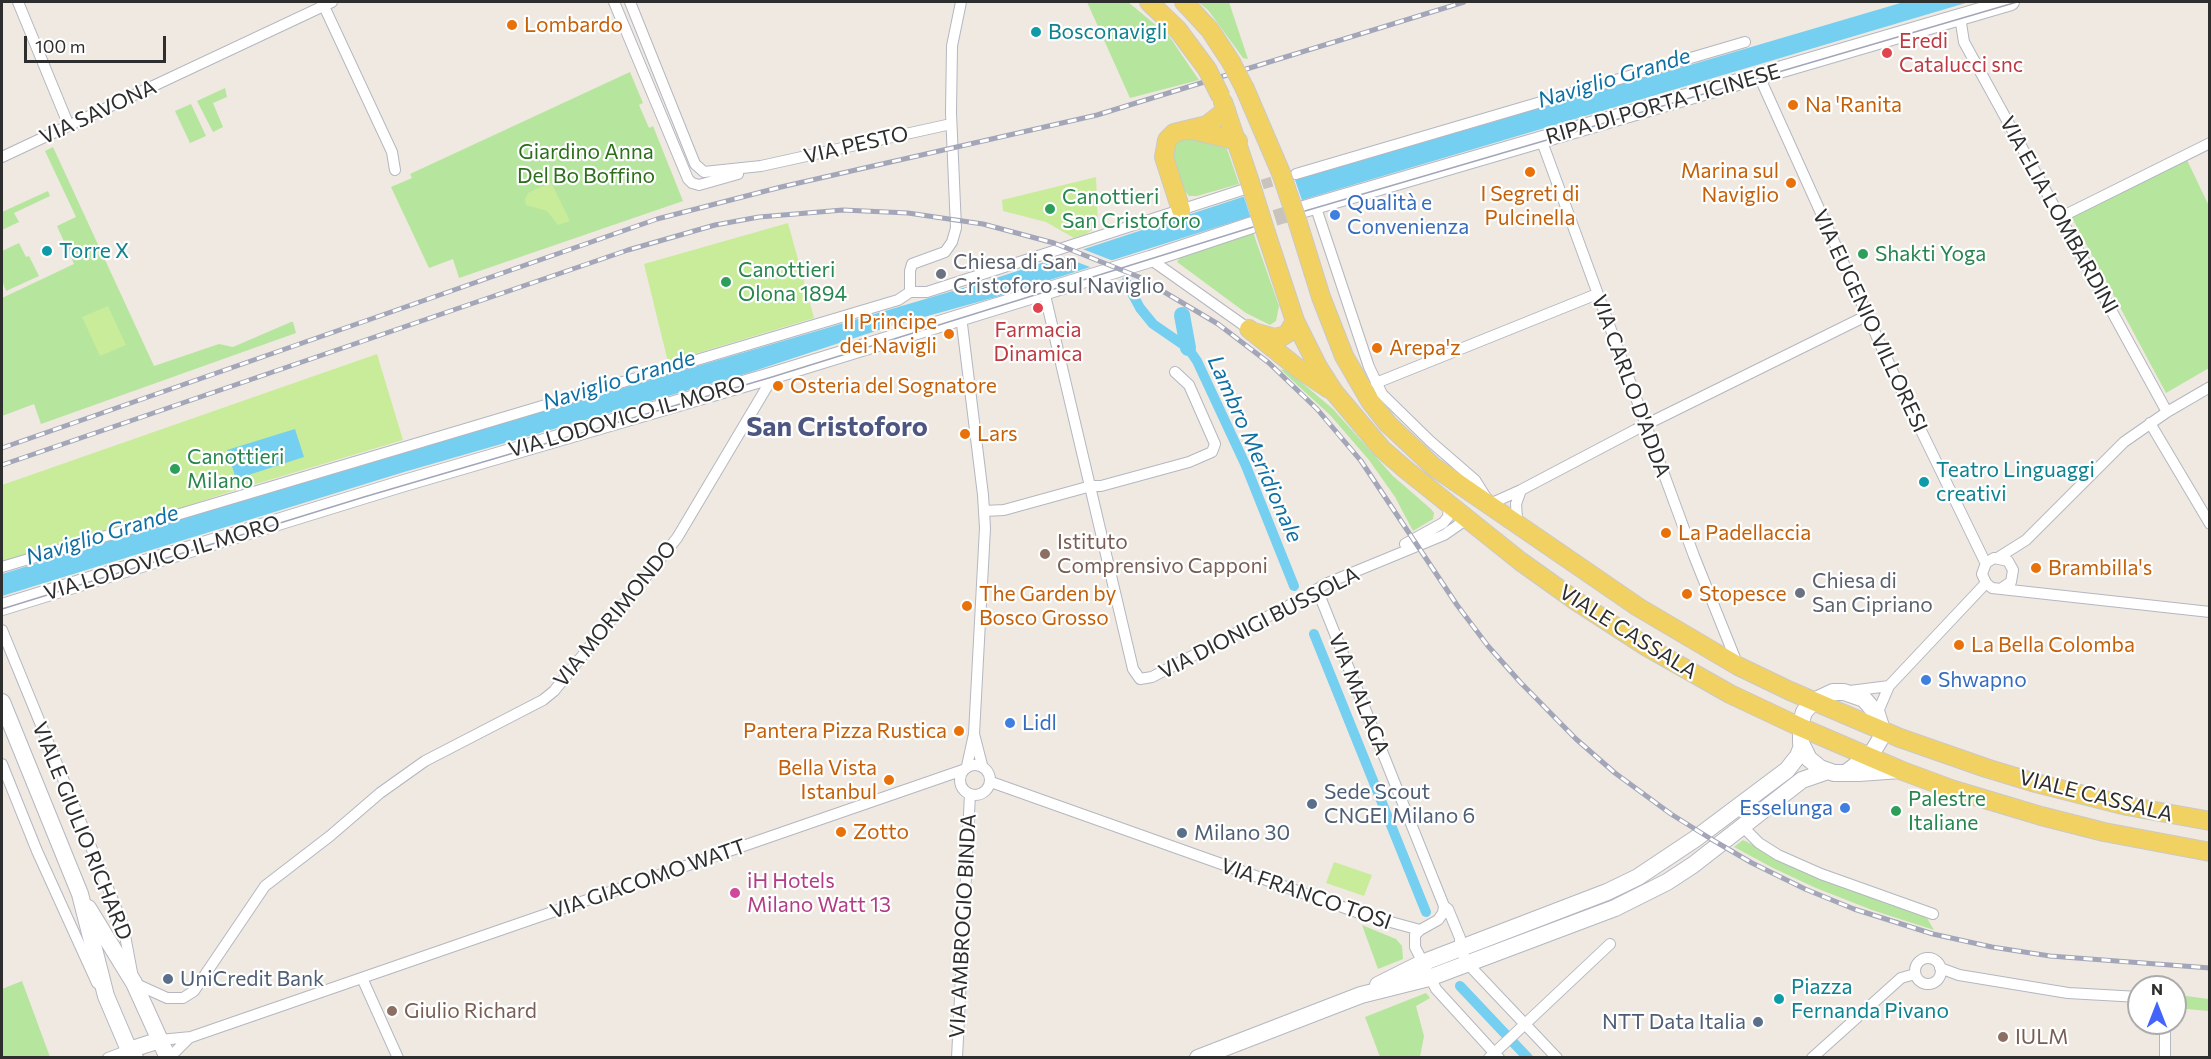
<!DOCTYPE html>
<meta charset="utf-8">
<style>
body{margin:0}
#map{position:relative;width:2211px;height:1059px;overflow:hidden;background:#efe9e1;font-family:Commissioner,sans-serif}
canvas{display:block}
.frame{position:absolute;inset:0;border:3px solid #2e2e2e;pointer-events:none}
.north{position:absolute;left:2127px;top:975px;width:60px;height:60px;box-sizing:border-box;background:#fff;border:2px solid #ababab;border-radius:50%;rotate:0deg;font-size:16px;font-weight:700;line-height:24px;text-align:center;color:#2e2e2e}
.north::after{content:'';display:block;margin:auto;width:21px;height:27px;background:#4264fb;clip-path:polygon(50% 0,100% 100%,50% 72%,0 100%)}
.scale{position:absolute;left:24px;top:36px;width:142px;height:27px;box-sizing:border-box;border:3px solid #2e2e2e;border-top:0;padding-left:8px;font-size:18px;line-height:21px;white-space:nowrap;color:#2e2e2e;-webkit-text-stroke:4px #fff;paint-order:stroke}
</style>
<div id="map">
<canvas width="2211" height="1059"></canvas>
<div class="frame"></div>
<div class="north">N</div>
<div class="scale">100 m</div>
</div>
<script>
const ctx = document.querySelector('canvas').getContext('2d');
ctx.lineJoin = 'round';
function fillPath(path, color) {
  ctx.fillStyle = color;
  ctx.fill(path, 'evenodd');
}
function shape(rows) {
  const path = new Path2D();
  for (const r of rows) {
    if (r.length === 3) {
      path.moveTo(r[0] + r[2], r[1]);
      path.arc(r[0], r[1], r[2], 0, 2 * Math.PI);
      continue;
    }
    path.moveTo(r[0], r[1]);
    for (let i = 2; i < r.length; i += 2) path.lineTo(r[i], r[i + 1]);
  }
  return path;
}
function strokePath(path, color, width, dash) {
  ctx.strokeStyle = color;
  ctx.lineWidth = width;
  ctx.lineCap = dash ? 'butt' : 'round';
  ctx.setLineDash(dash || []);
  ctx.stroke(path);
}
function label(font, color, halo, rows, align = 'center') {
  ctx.font = font + ' Commissioner,sans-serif';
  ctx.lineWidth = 4.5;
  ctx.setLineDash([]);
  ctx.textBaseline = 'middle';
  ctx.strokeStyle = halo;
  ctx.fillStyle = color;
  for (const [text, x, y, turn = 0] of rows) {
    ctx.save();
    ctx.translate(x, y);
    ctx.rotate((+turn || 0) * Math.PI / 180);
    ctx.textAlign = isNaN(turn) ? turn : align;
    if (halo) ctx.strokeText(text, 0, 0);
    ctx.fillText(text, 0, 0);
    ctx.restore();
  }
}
const green = shape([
 [1087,2,1128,2,1169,36,1199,80,1130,98],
 [1198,2,1229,2,1248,59,1243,58,1208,10],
 [630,72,643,103,639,105,649,128,653,126,683,201,459,278,453,259,429,268,391,187,412,178,410,174],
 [225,88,227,97,213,103,223,127,213,132,197,101],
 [191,104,206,136,190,143,175,111],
 [1199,138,1227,149,1239,184,1197,196,1189,196,1179,184,1170,150,1175,142,1185,139],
 [53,147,154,366,219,344,233,347,291,322,293,322,296,333,41,424,34,404,2,416,2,298,74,264,57,226,76,217,45,151],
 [2186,158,2209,206,2209,368,2166,393,2071,216],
 [48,191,50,196,14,213,19,222,2,230,2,212],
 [1254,231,1254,235,1279,306,1276,321,1270,325,1246,313,1177,262,1181,256],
 [19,243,26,257,29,256,39,276,6,291,2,280,2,251],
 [1280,369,1288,371,1333,409,1393,476,1431,509,1434,513,1433,519,1413,531,1395,497,1369,460,1330,415],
 [1743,840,1823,879,1927,918,1934,930,1872,910,1816,888,1773,868,1734,847],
 [1362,925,1396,939,1402,946,1403,959,1378,969],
 [22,981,50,1057,2,1057,2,989],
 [1426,993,1430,998,1416,1006,1424,1036,1420,1057,1380,1057,1365,1017],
 [2178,995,2209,999,2209,1011,2175,1008,2175,999]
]);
const pitch = shape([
 [1096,177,1098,226,1086,234,1074,238,1046,222,1003,211,1002,200],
 [551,182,570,221,558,225,547,211,526,205,525,199,528,193],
 [788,223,814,318,668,362,644,264],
 [108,306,126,345,100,356,82,317],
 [377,354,403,440,229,492,5,566,2,564,2,485],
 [1334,862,1372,875,1364,896,1326,883]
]);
const water = shape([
 [1904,2,1969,2,1312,197,996,297,888,327,748,373,404,472,2,596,2,574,401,450,572,403,990,280,1361,158,1490,123,1558,101,1690,65],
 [295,429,304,457,236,479,227,450]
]);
const pier = shape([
 [1294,177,1303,203,1251,219,1243,194],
 [1080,248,1116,262,1095,269,1059,255]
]);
const canal = shape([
 [1126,282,1140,308,1153,324,1188,348,1197,361,1246,466,1294,586],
 [1314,634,1426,912],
 [1460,986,1528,1058]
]);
const river = shape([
 [1182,315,1188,348]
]);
const streetTunnel = shape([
 [1248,189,1287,177]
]);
const secondaryTunnel = shape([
 [1252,225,1304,209]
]);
const street = shape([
 [18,2,69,126],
 [322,2,392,152,395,170],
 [614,2,688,179,692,183,699,185,738,174],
 [630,2,695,164,704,172,761,166,951,124],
 [1960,17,1964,42,2167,412],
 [1759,76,1896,379,1986,564],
 [1541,139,1694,556,1737,663],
 [2,157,332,2],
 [1296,174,1745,42],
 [1315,205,1369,367,1382,394,1430,441,1475,480,1490,504,1521,490,1635,430,1868,315],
 [2061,217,2210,143],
 [1150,259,1249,329],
 [1044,291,1133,669,1140,679,1152,677,1309,595,1325,584,1444,535,1467,519],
 [910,292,910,271,912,264,945,252,952,242,956,228,951,113,952,46,961,2],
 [961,316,983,495,985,528,974,734,967,766],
 [1376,383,1597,294],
 [2150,423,2210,524],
 [984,511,1004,510,1091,486,1101,486,1189,462,1212,452,1215,444,1189,385,1175,372],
 [1519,525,1517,518,1516,504,1521,490],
 [1405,544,1443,523,1448,517,1449,506],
 [1999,557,2026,540,2124,442,2167,412,2210,387],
 [2,567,898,300,910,292,927,292,1242,190],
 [2002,588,2011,582,2013,570,2008,561,1994,558,1986,563,1982,574,1986,583,1992,588,2210,612],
 [1317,589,1444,906,1448,909,1460,938,1460,947,1467,963,1557,1058],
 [2,630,123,925,134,983,167,998,183,998,194,991,265,886,330,836,380,793,425,761,543,700,554,691,677,538,774,375],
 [1850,691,1889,686],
 [1877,714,1889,686,1986,583],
 [974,734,982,765],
 [2,764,37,851,97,983],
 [975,780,15],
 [991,782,1365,915,1420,930],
 [1743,827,1759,843,1778,855,1821,874,1933,914],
 [1444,906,1443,913,1438,920,1420,930,1415,935,1415,947,1436,989,1499,1058],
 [1928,971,13],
 [1940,968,1959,975,2068,993,2139,997],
 [362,978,398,1058],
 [2165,1023,2165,1058],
 [160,1040,191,1037,963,770],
 [108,1058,129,1050],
 [169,1058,189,1038],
 [957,1058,970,794],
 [1489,1058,1610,944],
 [1812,1058,1901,978,1915,974]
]);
const secondary = shape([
 [1304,209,2011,2],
 [2,607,401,484,774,375,1150,259,1252,225],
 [2,702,80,894,106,996,129,1050,135,1058],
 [1847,772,1872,753,1881,738,1882,730,1877,714,1864,699,1844,692,1833,692,1814,701,1804,712,1801,722,1801,743,1809,759,1820,768,1834,773,1859,773,1900,770],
 [88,908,134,983,168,1058],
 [1378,985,1422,963,1607,892,1638,877,1695,839,1787,770,1798,756,1802,746],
 [129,1050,160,1040],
 [1198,1058,1361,995,1429,978,1615,908,1667,882,1693,865,1802,780,1828,771]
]);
const primary = shape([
 [1149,2,1178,30,1207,69],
 [1184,2,1210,30,1231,62],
 [1245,89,1281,173],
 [1223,102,1250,182],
 [1192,130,1238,141],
 [1181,210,1164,157,1167,140,1174,133,1207,125,1226,110],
 [1298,223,1321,297,1344,356,1370,401,1388,424,1434,467,1638,607,1738,666,1790,691,1900,738,1986,768,2032,782,2127,806,2210,821],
 [1266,233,1295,321,1318,367,1334,392,1382,449,1405,469,1520,561,1576,601,1647,647,1730,694,1800,727,1900,770,1951,789,2041,816,2104,832,2210,852],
 [1249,329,1299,369,1329,389],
 [1254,332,1275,338,1283,336,1288,333,1295,321]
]);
const tram = shape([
 [1305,211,2017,2],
 [2,609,364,497,772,377,1253,227]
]);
const rail = shape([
 [2,448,657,219,781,187,1097,115,1464,2],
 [2,465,628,250,715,225,759,217,843,210,908,213,983,224,1054,243,1139,277,1218,324,1269,363,1317,409,1361,461,1457,605,1488,646,1521,683,1576,739,1615,773,1671,814,1711,839,1752,863,1805,889,1854,909,1933,934,1992,947,2050,956,2210,968]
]);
const primaryBridge = shape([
 [1231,62,1245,89],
 [1207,69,1221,97],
 [1281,173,1298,223],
 [1250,182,1266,233]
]);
const markers = [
 [512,25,6,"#e8710a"],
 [1036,32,6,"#0f9aa8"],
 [1887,53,6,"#e0444e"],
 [1793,105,6,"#e8710a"],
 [1530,172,6,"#e8710a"],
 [1791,183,6,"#e8710a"],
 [1050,209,6,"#2e9e5b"],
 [1335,215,6,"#3f7fe0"],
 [47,251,6,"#0f9aa8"],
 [1863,254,6,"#2e9e5b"],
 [941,274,6,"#6b7280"],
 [726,282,6,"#2e9e5b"],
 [1038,308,6,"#e0444e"],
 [949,334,6,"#e8710a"],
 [1377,348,6,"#e8710a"],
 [778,386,6,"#e8710a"],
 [965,434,6,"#e8710a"],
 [175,469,6,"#2e9e5b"],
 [1924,482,6,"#0f9aa8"],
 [1666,533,6,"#e8710a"],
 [1045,554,6,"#8d6e63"],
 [2036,568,6,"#e8710a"],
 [1800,593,6,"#6b7280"],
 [1687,594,6,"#e8710a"],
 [967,606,6,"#e8710a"],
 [1959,645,6,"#e8710a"],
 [1926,680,6,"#3f7fe0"],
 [1010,723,6,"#3f7fe0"],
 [959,731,6,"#e8710a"],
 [889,780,6,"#e8710a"],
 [1312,804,6,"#5c6f8a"],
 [1845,808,6,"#3f7fe0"],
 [1896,811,6,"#2e9e5b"],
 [841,832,6,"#e8710a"],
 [1182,833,6,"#5c6f8a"],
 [735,893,6,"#d1479c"],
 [168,979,6,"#5c6f8a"],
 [1779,999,6,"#0f9aa8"],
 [392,1011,6,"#8d6e63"],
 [1758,1022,6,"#5c6f8a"],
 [2003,1037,6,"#8d6e63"]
];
const foodNames = [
 ["Lombardo",524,25],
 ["Na 'Ranita",1805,105],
 ["Marina sul",1779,171,"right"],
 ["Naviglio",1779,195,"right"],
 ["I Segreti di",1530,194,"center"],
 ["Pulcinella",1530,218,"center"],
 ["II Principe",937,322,"right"],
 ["dei Navigli",937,346,"right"],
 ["Arepa'z",1389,348],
 ["Osteria del Sognatore",790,386],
 ["Lars",977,434],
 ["La Padellaccia",1678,533],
 ["Brambilla's",2048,568],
 ["The Garden by",979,594],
 ["Bosco Grosso",979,618],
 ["Stopesce",1699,594],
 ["La Bella Colomba",1971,645],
 ["Pantera Pizza Rustica",947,731,"right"],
 ["Bella Vista",877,768,"right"],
 ["Istanbul",877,792,"right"],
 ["Zotto",853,832]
];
const cultureNames = [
 ["Bosconavigli",1048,32],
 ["Torre X",59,251],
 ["Teatro Linguaggi",1936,470],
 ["creativi",1936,494],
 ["Piazza",1791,987],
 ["Fernanda Pivano",1791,1011]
];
const healthNames = [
 ["Eredi",1899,41],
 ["Catalucci snc",1899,65],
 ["Farmacia",1038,330,"center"],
 ["Dinamica",1038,354,"center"]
];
const streetNames = [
 ["RIPA DI PORTA TICINESE",1663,104,-16],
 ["VIA SAVONA",98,112,-25],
 ["VIA PESTO",856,145,-13],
 ["VIA ELIA LOMBARDINI",2059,215,61],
 ["VIA EUGENIO VILLORESI",1870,321,65],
 ["VIA CARLO D'ADDA",1631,386,70],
 ["VIA LODOVICO IL MORO",627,417,-16],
 ["VIA LODOVICO IL MORO",162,558,-17],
 ["VIA MORIMONDO",615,614,-51],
 ["VIA DIONIGI BUSSOLA",1259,623,-27],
 ["VIALE CASSALA",1628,632,32],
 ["VIA MALAGA",1359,694,68],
 ["VIALE CASSALA",2096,796,14],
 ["VIALE GIULIO RICHARD",82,831,68],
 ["VIA GIACOMO WATT",648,879,-19],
 ["VIA FRANCO TOSI",1306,894,19],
 ["VIA AMBROGIO BINDA",963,926,-87]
];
const parkNames = [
 ["Giardino Anna",586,152],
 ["Del Bo Boffino",586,176]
];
const leisureNames = [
 ["Canottieri",1062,197],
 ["San Cristoforo",1062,221],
 ["Shakti Yoga",1875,254],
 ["Canottieri",738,270],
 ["Olona 1894",738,294],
 ["Canottieri",187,457],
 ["Milano",187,481],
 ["Palestre",1908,799],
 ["Italiane",1908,823]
];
const shopNames = [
 ["Qualità e",1347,203],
 ["Convenienza",1347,227],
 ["Shwapno",1938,680],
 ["Lidl",1022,723],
 ["Esselunga",1833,808,"right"]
];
const worshipNames = [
 ["Chiesa di San",953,262],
 ["Cristoforo sul Naviglio",953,286],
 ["Chiesa di",1812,581],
 ["San Cipriano",1812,605]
];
const educationNames = [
 ["Istituto",1057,542],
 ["Comprensivo Capponi",1057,566],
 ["Giulio Richard",404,1011],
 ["IULM",2015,1037]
];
const serviceNames = [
 ["Sede Scout",1324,792],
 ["CNGEI Milano 6",1324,816],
 ["Milano 30",1194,833],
 ["UniCredit Bank",180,979],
 ["NTT Data Italia",1746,1022,"right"]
];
const hotelNames = [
 ["iH Hotels",747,881],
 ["Milano Watt 13",747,905]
];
const waterNames = [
 ["Naviglio Grande",1614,78,-17],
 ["Naviglio Grande",619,380,-17],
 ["Lambro Meridionale",1255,449,66],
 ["Naviglio Grande",102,535,-17]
];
const districtNames = [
 ["San Cristoforo",837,427]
];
fillPath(green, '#b6e59e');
fillPath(pitch, '#c9ec9a');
fillPath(water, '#75cff0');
fillPath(pier, '#efe9e1');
strokePath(canal, '#75cff0', 10);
strokePath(river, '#75cff0', 16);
strokePath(streetTunnel, '#c8c4bd', 10, [10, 5]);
strokePath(secondaryTunnel, '#c8c4bd', 16, [16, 8]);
strokePath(street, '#b4b7c1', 12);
strokePath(secondary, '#b4b7c1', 18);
strokePath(primary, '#c9c9c9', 20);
strokePath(street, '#fff', 10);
strokePath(secondary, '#fff', 16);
strokePath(primary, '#f2d163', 18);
strokePath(tram, '#a3a6b8', 1.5);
strokePath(rail, '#a3a6b8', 5);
strokePath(rail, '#fff', 3, [9]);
strokePath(primaryBridge, '#c9c9c9', 20, []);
strokePath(primaryBridge, '#f2d163', 18);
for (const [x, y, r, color] of markers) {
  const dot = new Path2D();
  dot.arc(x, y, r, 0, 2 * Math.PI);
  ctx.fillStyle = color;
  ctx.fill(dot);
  strokePath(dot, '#fff', 2);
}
label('21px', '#c56008', '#fff', foodNames, 'left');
label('21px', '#0d838f', '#fff', cultureNames, 'left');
label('21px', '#be3a42', '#fff', healthNames, 'left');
label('21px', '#2e2e2e', '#fff', streetNames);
label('21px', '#2c6e1b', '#fff', parkNames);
label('21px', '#27864d', '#fff', leisureNames, 'left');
label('21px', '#366cbe', '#fff', shopNames, 'left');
label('21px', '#5b616d', '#fff', worshipNames, 'left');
label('21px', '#785e54', '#fff', educationNames, 'left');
label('21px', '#4e5e75', '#fff', serviceNames, 'left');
label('21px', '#b23c85', '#fff', hotelNames, 'left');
label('italic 22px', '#0d6fa3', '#fff', waterNames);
label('bold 27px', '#4d5680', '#fff', districtNames);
</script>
